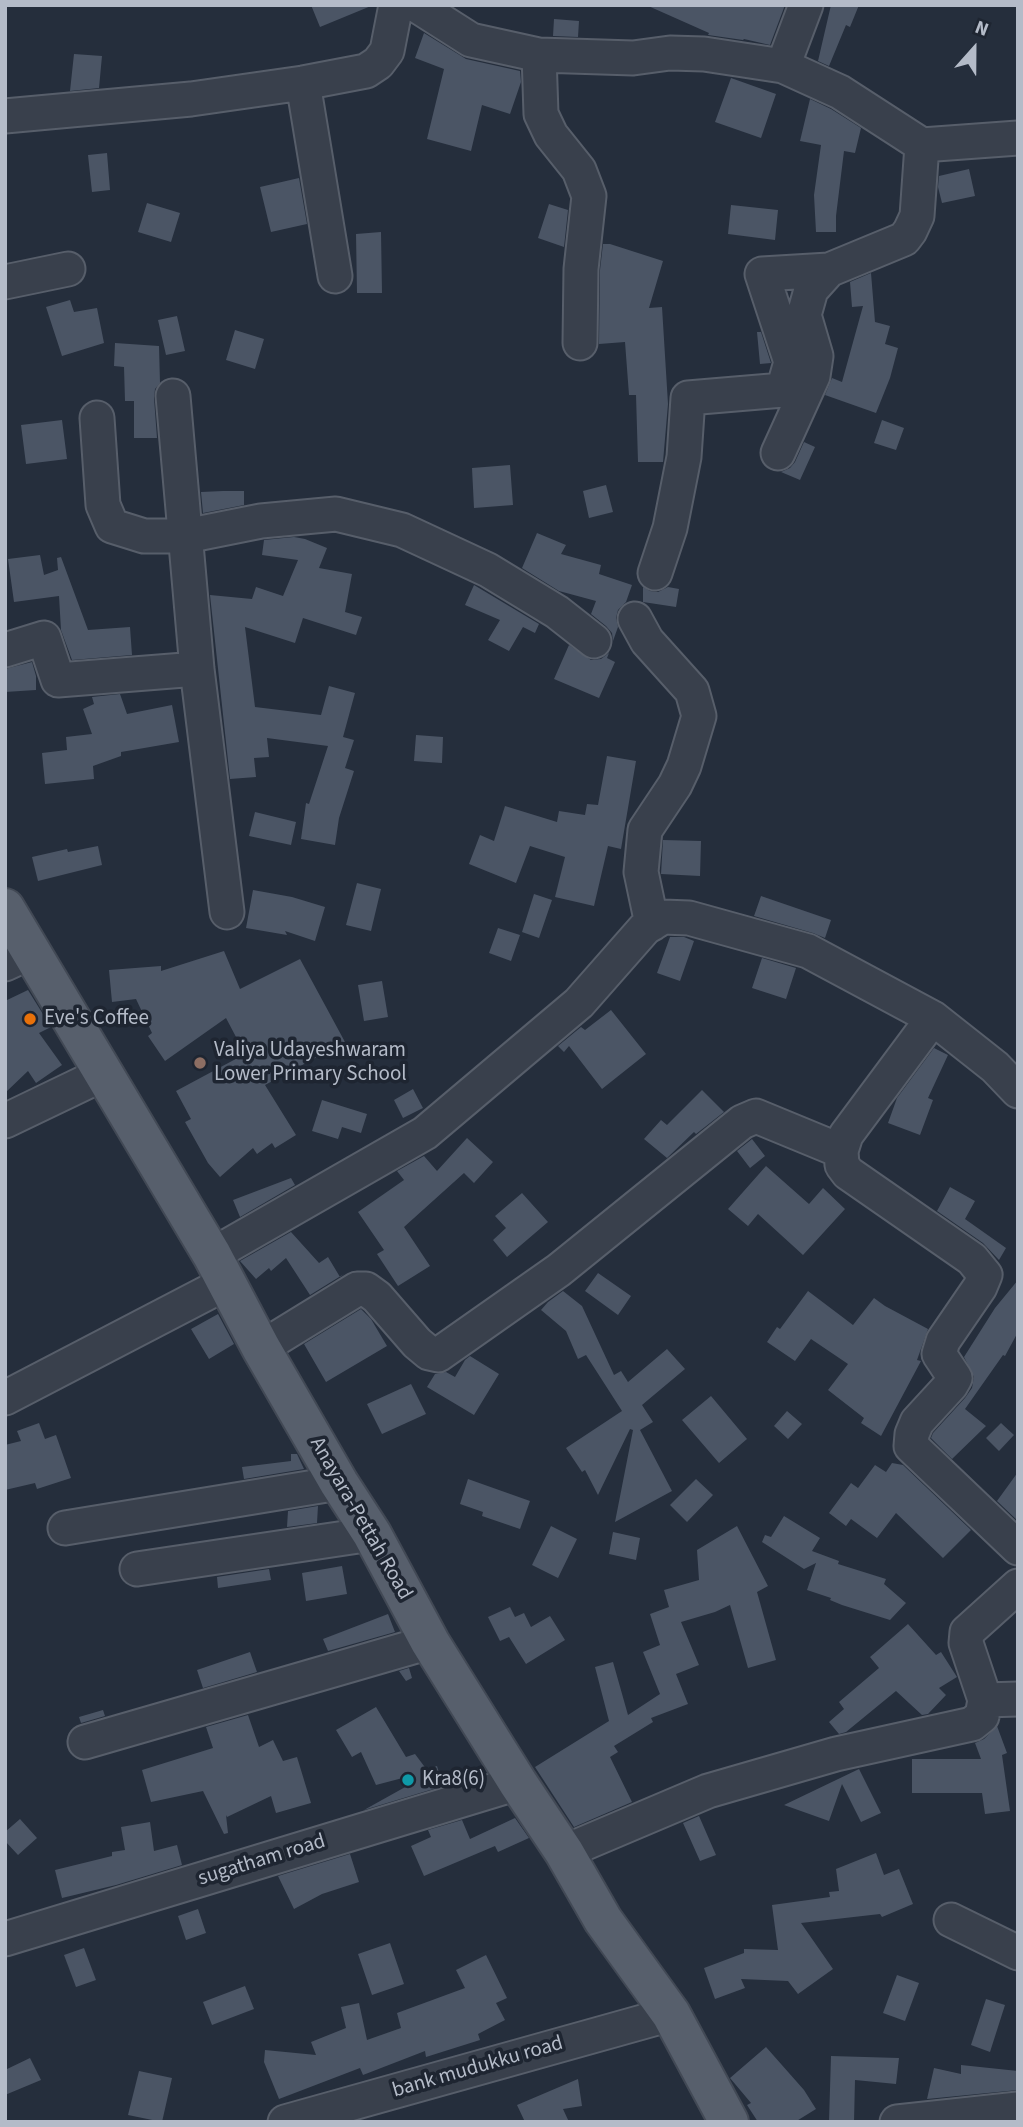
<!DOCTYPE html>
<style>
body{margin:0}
#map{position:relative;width:1023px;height:2127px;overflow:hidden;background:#252e3c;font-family:"Source Sans 3",sans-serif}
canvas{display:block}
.frame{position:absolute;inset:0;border:7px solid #b4bbc8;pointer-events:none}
.north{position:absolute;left:939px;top:14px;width:70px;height:70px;-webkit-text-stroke:5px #1e2531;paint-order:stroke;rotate:21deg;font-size:19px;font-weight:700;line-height:28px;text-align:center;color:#b4bbc8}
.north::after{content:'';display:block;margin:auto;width:24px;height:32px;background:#b4bbc8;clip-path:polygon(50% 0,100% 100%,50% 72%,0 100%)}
</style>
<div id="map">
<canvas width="1023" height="2127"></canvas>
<div class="frame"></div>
<div class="north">N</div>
</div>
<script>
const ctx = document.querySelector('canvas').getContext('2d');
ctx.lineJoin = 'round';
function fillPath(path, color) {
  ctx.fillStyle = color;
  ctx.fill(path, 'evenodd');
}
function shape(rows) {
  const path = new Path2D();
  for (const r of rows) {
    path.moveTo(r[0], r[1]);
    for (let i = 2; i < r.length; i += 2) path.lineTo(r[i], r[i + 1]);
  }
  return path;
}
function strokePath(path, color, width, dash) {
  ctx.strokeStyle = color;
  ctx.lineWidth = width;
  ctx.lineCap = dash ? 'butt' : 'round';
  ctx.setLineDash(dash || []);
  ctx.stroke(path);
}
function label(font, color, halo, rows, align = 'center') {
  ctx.font = font + ' "Source Sans 3",sans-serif';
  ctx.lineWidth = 7;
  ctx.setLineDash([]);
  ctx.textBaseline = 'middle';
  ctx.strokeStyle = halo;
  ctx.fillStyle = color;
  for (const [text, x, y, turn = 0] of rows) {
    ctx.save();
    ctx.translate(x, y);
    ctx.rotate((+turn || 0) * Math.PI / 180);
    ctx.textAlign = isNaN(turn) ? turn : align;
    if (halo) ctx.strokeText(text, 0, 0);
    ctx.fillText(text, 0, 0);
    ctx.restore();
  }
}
const building = shape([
 [311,5,371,5,371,6,320,27],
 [646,5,785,5,770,45,744,39,743,40,708,35,709,33],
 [831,5,859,5,850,27,846,25,829,66,818,61],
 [554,19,579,21,578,37,553,36],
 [424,33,466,59,520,71,521,82,510,114,482,105,471,151,427,139,444,69,415,58],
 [74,54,102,56,99,88,70,91],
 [731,78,776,94,761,138,715,122],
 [810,99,831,109,861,128,855,153,844,151,836,216,836,232,816,232,814,195,821,145,800,141],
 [107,153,110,190,92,192,88,155],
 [969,169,975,196,942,203,938,187,939,176],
 [299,178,307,224,271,232,260,187],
 [147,203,180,213,171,242,138,232],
 [549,204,568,210,564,247,538,238],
 [731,205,778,210,775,240,728,234],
 [381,232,382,293,357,293,356,234],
 [603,244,610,244,663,261,649,308,662,307,668,404,663,462,638,462,636,395,629,395,625,342,599,344,600,270],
 [871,273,875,322,890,326,885,344,898,348,890,378,876,413,825,395,832,378,842,382,863,306,852,307,850,282],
 [70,300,74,312,97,308,104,343,62,356,46,307],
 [177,316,185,351,166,355,158,320],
 [235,330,264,339,255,369,226,360],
 [757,332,761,332,771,363,760,364],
 [115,343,159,346,160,383,155,389,154,398,157,438,134,438,134,401,125,401,124,367,114,366],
 [62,420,67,459,26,464,21,425],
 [882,420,904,428,896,450,874,443],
 [804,442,815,447,800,480,781,472,790,468,795,462],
 [510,465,513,505,474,508,472,468],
 [606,485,613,512,589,518,583,491],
 [223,491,244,491,244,505,203,513,201,492],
 [537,533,566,545,561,554,601,565,599,574,632,585,626,602,618,610,616,618,618,627,613,641,612,633,606,626,591,614,596,601,559,591,522,568],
 [294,537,305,539,327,548,319,568,352,574,345,612,362,617,356,635,303,618,295,643,245,627,255,707,321,715,329,686,355,693,343,737,354,740,345,768,354,771,339,818,335,845,301,839,306,803,309,804,328,746,267,738,269,757,254,758,256,777,230,779,210,595,252,599,256,587,283,596,298,560,262,555,264,540],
 [40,555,44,575,58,570,57,558,61,557,88,630,130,627,132,655,72,660,61,630,59,596,14,602,8,559],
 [474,585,539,624,535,633,523,627,509,651,488,640,500,620,465,605],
 [643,587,650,591,658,592,668,587,679,589,676,607,643,602],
 [569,645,591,660,601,659,609,653,607,658,615,662,599,698,554,679],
 [32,662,36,676,36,690,5,692,5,669],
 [120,694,127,714,172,705,179,742,121,752,121,756,93,766,94,779,45,784,42,753,67,750,66,737,92,734,83,709,94,704,92,697],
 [416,735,443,737,442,763,414,761],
 [607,756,636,761,621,849,608,846,594,906,555,897,565,857,530,846,516,883,469,864,480,835,494,841,505,806,557,822,559,811,585,815,587,804,598,805],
 [255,812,296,822,291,845,249,836],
 [663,840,701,841,700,876,661,874],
 [98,846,102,865,38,881,32,857,67,849,68,852],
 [357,883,381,889,371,931,346,925],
 [253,890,292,897,325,907,315,941,285,931,287,935,246,928],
 [534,894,552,900,539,938,522,932],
 [761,896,831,920,825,938,813,933,754,916],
 [498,928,520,935,511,961,489,953],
 [670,937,684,937,694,941,680,981,657,973],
 [224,951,240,989,300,959,345,1042,265,1085,296,1135,275,1148,272,1143,257,1154,253,1148,220,1177,208,1163,185,1122,191,1119,176,1091,245,1054,226,1018,165,1061,148,1036,152,1033,136,999,112,1002,109,970,161,966,161,971],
 [762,958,796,968,786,999,752,988],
 [382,981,388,1017,364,1021,358,985],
 [28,990,51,1027,39,1033,62,1065,36,1083,28,1071,5,1093,5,1001],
 [611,1010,646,1054,602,1089,569,1046,564,1052,558,1046,581,1027,585,1030],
 [934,1048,948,1055,928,1098,933,1100,920,1135,888,1123,897,1098],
 [413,1089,423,1108,403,1118,394,1100],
 [702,1090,724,1112,696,1134,694,1132,667,1158,644,1139,661,1120,667,1125],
 [322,1100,367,1114,361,1133,342,1127,338,1139,312,1131],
 [467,1138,493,1162,474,1183,464,1173,404,1227,430,1266,398,1286,377,1254,384,1250,358,1212,404,1180,397,1171,424,1156,437,1171],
 [752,1139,765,1156,750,1168,737,1151],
 [766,1166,809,1204,823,1188,845,1209,803,1255,758,1214,748,1226,728,1209],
 [291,1178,295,1185,240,1217,233,1200],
 [950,1187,975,1201,965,1219,1006,1248,999,1260,983,1243,937,1211],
 [522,1193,548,1222,507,1257,493,1240,506,1228,495,1216],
 [291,1232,319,1263,328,1257,340,1277,344,1274,310,1295,286,1258,271,1271,269,1268,256,1279,240,1261],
 [598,1273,631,1296,618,1315,585,1291],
 [1018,1280,1018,1332,1005,1356,1003,1355,965,1409,986,1426,952,1459,931,1438,933,1433,965,1398,972,1388,974,1377,964,1357,995,1308],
 [563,1291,582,1306,614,1375,621,1371,628,1382,667,1349,685,1369,642,1405,653,1422,640,1430,672,1491,615,1522,633,1430,630,1429,598,1495,585,1470,582,1472,566,1448,622,1411,586,1355,578,1359,566,1331,541,1310,548,1302],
 [808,1291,853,1325,874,1298,885,1306,928,1329,917,1360,921,1361,881,1436,861,1423,864,1418,828,1390,848,1364,811,1339,795,1361,767,1342,777,1327,780,1329],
 [361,1309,371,1319,387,1346,326,1382,304,1344],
 [218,1314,234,1344,209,1359,191,1329],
 [470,1356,499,1374,474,1415,427,1387,435,1374,446,1372,455,1377,465,1360],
 [411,1384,426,1414,382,1434,367,1404],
 [711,1396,747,1439,719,1463,682,1420],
 [787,1411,802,1424,788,1439,774,1426],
 [39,1423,45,1439,56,1435,71,1478,37,1489,35,1483,5,1490,5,1445,21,1441,17,1431],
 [1001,1423,1014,1435,999,1451,986,1438],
 [291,1454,297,1454,304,1469,244,1479,242,1467,291,1461],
 [892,1463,903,1465,971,1530,943,1558,896,1513,877,1538,851,1519,846,1526,829,1513,851,1483,858,1488,875,1465,886,1472],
 [1018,1472,1018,1521,997,1501],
 [468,1479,530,1501,520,1529,482,1516,483,1512,460,1504],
 [696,1479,713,1495,687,1522,670,1505],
 [318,1506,317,1523,287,1527,288,1511],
 [784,1516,820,1538,812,1551,839,1561,838,1564,886,1579,884,1584,906,1603,890,1620,842,1605,830,1600,831,1598,807,1590,816,1563,804,1569,762,1542,765,1535,771,1537],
 [551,1526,577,1539,558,1578,532,1565],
 [737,1526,768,1586,757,1592,776,1660,748,1668,730,1605,715,1612,681,1622,699,1665,676,1674,688,1704,651,1718,653,1722,614,1746,618,1752,610,1757,632,1802,574,1827,535,1767,609,1721,595,1667,613,1662,628,1715,660,1694,643,1652,660,1645,650,1614,669,1607,664,1590,699,1580,697,1550],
 [613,1532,640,1538,636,1560,609,1554],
 [342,1566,347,1594,306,1601,302,1573],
 [269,1569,271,1580,218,1588,217,1577],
 [510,1607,515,1617,524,1613,531,1627,550,1616,565,1640,526,1664,509,1637,500,1641,488,1617],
 [388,1614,395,1632,328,1651,323,1639],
 [908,1624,936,1655,941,1652,957,1677,939,1688,946,1695,928,1714,922,1715,896,1691,846,1732,839,1734,829,1722,844,1709,839,1702,879,1668,870,1657],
 [250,1652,257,1672,203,1688,197,1670],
 [409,1668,412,1678,406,1681,399,1671],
 [376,1707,406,1757,415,1754,427,1770,437,1766,443,1786,364,1810,416,1781,414,1775,376,1785,361,1752,352,1757,336,1730],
 [103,1710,105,1716,81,1723,79,1717],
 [248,1715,259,1747,273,1740,283,1761,297,1757,311,1803,276,1813,271,1796,227,1817,226,1815,228,1833,224,1834,203,1791,151,1802,142,1770,213,1748,206,1727],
 [997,1726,1007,1753,1002,1755,1010,1811,985,1814,982,1793,912,1793,912,1759,981,1759,975,1743,984,1739],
 [859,1769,881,1813,861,1822,842,1784,829,1821,784,1805],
 [699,1816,716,1855,700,1861,683,1823],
 [515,1818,529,1838,498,1852,495,1846,424,1876,411,1846,431,1837,428,1830,462,1820,470,1839],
 [20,1819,37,1838,18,1855,5,1841,5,1832],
 [150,1822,154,1851,177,1845,182,1865,116,1885,62,1898,55,1870,112,1856,112,1852,125,1850,121,1827],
 [876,1853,884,1875,899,1869,913,1904,882,1917,880,1914,801,1923,833,1969,798,1994,788,1981,741,1979,745,1988,715,1999,704,1968,744,1953,744,1949,778,1950,772,1905,830,1897,829,1892,839,1891,836,1869],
 [350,1854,359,1882,322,1894,294,1909,278,1876],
 [198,1909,206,1933,186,1940,178,1916],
 [390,1943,404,1984,372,1995,358,1954],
 [84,1948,96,1980,76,1987,64,1955],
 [486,1955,507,1998,496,2003,505,2020,478,2034,480,2040,426,2057,425,2051,363,2075,360,2068,279,2099,264,2062,265,2050,316,2055,311,2042,346,2028,341,2007,359,2003,367,2040,401,2028,397,2013,465,1988,456,1970],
 [897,1975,919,1983,905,2021,883,2013],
 [245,1986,254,2009,212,2025,203,2002],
 [986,1999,1005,2005,990,2052,971,2045],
 [766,2047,804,2090,816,2109,795,2122,758,2122,747,2105,751,2103,730,2078],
 [831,2056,899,2058,896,2084,855,2080,854,2122,829,2122],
 [30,2058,41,2080,5,2095,5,2070],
 [961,2065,1018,2071,1018,2090,927,2099,934,2068,961,2074],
 [139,2071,172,2078,162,2122,128,2115],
 [578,2079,582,2106,563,2109,569,2122,525,2122,517,2105]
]);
const minor = shape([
 [416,5,471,40,539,55,633,58,670,53,704,54,783,66,840,92,922,145,1018,138],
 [539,55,541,114,551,135,579,170,589,196,581,269,580,343],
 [783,66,806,5],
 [303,83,335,276],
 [5,116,191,99,303,83,366,71,378,63,387,51,396,5],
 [5,282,68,269],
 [173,396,197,669,227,912],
 [97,418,103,505,112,526,144,536,186,536,261,521,336,514,402,530,488,570,557,612,594,641],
 [778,453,813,376,816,356,804,315,811,290,829,270,904,239,910,231,917,216,922,145],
 [655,573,670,528,684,457,688,398,783,390,791,362,762,274,829,270],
 [635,619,647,641,692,691,699,716,684,766,675,785,645,830,641,872,652,924],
 [5,650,44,638,58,680,197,669],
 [5,964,33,951],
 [933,1018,846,1135,841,1151,842,1165,848,1173,972,1259,985,1275,980,1287,943,1341,939,1354,955,1378,951,1385,917,1422,912,1434,911,1446,1018,1548],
 [5,1121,105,1073],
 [212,1255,425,1133,579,1003,645,928,663,917,689,918,808,951,933,1018,995,1067,1018,1091],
 [261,1348,357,1289,366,1289,377,1297,417,1343,429,1353,438,1355,559,1270,742,1122,756,1116,841,1151],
 [5,1398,226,1283],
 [65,1528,339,1483],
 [137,1569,372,1534],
 [985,1700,1018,1699],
 [85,1742,430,1642],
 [564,1852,708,1791,836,1754,972,1724,982,1716,985,1700,966,1643,967,1632,1018,1586],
 [951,1920,1018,1953],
 [5,1939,518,1783],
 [285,2122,671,2014],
 [897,2122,1018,2109]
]);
const major = shape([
 [5,908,212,1255,261,1348,339,1483,372,1534,430,1642,518,1783,564,1852,603,1920,671,2014,729,2122]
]);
const markers = [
 [30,1019,7,"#e8710a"],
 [200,1063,7,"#8d6e63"],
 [408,1780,7,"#0f9aa8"]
];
const poiNames = [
 ["Eve's Coffee",44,1019],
 ["Valiya Udayeshwaram",214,1051],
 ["Lower Primary School",214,1075],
 ["Kra8(6)",422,1780]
];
const streetNames = [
 ["Anayara-Pettah Road",360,1519,60],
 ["sugatham road",262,1861,-17],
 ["bank mudukku road",478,2068,-16]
];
fillPath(building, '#4b5565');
strokePath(minor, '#575e6a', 37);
strokePath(major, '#424955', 42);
strokePath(minor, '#39404c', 33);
strokePath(major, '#575f6c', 38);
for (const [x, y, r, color] of markers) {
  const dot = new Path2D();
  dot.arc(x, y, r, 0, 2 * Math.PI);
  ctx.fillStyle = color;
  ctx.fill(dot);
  strokePath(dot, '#1e2531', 2.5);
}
label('21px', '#b4bbc8', '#1e2531', poiNames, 'left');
label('21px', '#b4bbc8', '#1e2531', streetNames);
</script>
